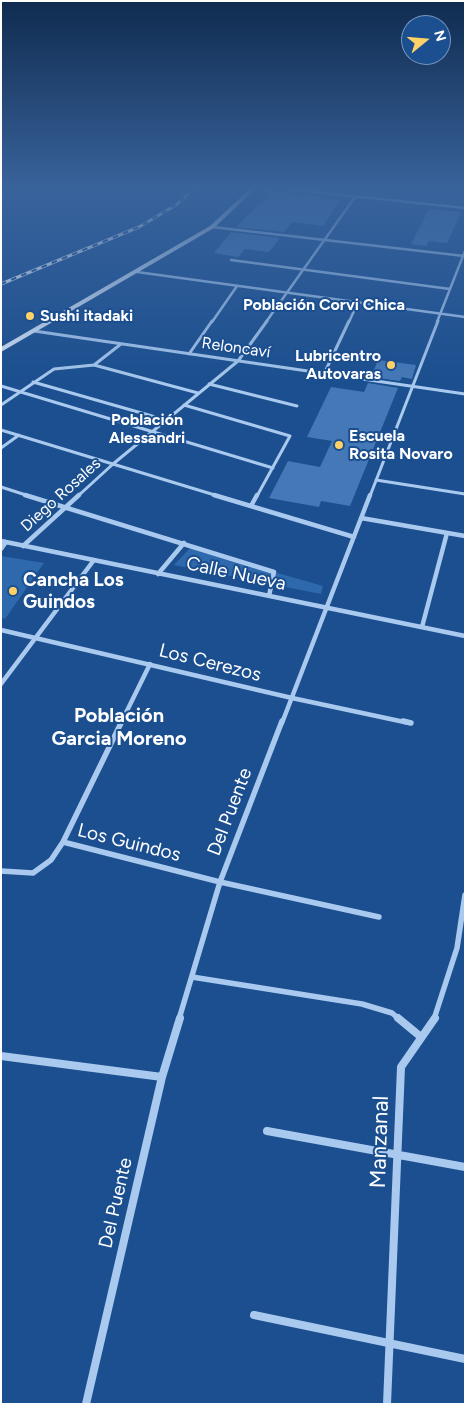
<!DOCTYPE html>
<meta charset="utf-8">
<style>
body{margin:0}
#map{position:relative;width:466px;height:1405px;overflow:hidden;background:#1b4f8f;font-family:Figtree,sans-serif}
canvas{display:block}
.frame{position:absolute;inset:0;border:2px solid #fff;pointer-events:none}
.north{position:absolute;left:401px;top:15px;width:50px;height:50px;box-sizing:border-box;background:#1b4f8f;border:1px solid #7695bc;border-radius:50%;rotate:73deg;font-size:14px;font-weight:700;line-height:20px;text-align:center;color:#fff}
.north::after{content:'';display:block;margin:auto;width:18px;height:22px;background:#ffd166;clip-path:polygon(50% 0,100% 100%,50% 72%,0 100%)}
</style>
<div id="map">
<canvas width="466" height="1405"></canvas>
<div class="frame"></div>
<div class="north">N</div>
</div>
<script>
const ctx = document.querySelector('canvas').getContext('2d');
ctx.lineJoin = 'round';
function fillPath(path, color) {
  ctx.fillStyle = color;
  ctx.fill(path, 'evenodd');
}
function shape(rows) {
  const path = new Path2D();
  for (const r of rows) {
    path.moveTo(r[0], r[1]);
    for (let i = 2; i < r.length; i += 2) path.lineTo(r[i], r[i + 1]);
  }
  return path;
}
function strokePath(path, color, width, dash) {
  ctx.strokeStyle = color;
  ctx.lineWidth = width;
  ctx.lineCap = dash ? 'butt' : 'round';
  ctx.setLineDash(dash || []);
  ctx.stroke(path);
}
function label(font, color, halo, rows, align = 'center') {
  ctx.font = font + ' Figtree,sans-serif';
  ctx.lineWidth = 4;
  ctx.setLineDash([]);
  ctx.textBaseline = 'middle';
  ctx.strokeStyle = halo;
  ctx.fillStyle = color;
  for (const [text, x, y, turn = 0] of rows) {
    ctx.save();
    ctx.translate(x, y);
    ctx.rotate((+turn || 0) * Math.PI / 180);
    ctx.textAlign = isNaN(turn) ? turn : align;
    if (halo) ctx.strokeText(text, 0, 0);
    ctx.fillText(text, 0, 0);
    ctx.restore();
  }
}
const green = shape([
 [190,548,323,586,321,594,174,565],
 [1,556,44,563,5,619,1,618]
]);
const building = shape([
 [267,188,275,191,320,196,318,198,340,200,323,226,292,222,284,232,236,227,267,196],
 [429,209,461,212,449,239,447,243,429,241,426,246,411,244],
 [231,232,280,238,269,252,245,249,238,257,214,253],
 [378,360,416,365,412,379,402,377,400,381,371,377],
 [368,383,398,388,350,506,321,501,319,507,269,498,288,461,320,467,332,441,307,437,331,387,364,392]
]);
const minorFar4 = shape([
 [275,188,465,208],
 [212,227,464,256],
 [231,260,450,289],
 [137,272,465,317],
 [212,322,237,286],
 [266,322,355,197],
 [349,322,358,302],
 [437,322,465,251]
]);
const minorFar3 = shape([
 [34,331,465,394],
 [189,354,212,321],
 [94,365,198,393],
 [324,374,349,321],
 [33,382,166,420],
 [209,384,297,406],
 [1,386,273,468],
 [1,405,54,369,94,365,121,344],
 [184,405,290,436,257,496],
 [1,430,218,496],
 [1,448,19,435],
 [376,480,465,494],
 [1,487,29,496],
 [78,496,113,464,238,361,267,321],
 [370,496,438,321]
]);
const minorFar2 = shape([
 [25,495,274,572,269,596],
 [214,495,354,537],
 [251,506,257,495],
 [361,518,465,536],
 [1,541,465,636],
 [23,546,79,495],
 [1,549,6,542],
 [158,574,184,543],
 [422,627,447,533],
 [1,630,292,698,409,723],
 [1,684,94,560],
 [121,723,150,664],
 [282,723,370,495]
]);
const minorFar1 = shape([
 [403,721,411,723],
 [63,842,122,721],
 [1,871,33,873,51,860,63,842,220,882,379,917],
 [192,977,362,1004,392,1013,399,1019],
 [179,1019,220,882,282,721],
 [434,1019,457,948,465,895]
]);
const minor = shape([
 [398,1018,421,1037],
 [1,1056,162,1077],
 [267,1131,465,1167],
 [254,1315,465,1359],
 [86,1404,162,1077,180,1018],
 [387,1404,401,1067,435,1018]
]);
const secondary = shape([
 [251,188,256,188,214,228,1,352,1,347,210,226,251,188]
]);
const rail = shape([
 [1,284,139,227,176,205,195,188]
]);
const markers = [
 [30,316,5,"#ffd166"],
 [391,365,5,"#ffd166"],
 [339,445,5,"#ffd166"],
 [13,591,5,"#ffd166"]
];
const farNeighbourhoodnames = [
 ["Población Corvi Chica",324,305],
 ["Población",147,420],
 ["Alessandri",147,438]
];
const farPoinames = [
 ["Sushi itadaki",40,316],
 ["Lubricentro",381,356,"right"],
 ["Autovaras",381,374,"right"],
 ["Escuela",349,436],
 ["Rosita Novaro",349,454]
];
const farStreetnames = [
 ["Reloncaví",236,348,8],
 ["Diego Rosales",61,495,-42]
];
const streetNames = [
 ["Calle Nueva",236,574,12],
 ["Los Cerezos",210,663,14],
 ["Del Puente",230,812,-69],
 ["Los Guindos",129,843,14],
 ["Del Puente",116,1203,-77]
];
const poiNames = [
 ["Cancha Los",23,580],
 ["Guindos",23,602]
];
const neighbourhoodNames = [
 ["Población",119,716],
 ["Garcia Moreno",119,739]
];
const nearStreetnames = [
 ["Manzanal",380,1142,-88]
];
fillPath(green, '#2e69ad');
fillPath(building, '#4478b7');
strokePath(minorFar4, '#a9c9ee', 2.5);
strokePath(minorFar3, '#a9c9ee', 3);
strokePath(minorFar2, '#a9c9ee', 4.5);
strokePath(minorFar1, '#a9c9ee', 5.5);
strokePath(minor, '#a9c9ee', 8);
fillPath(secondary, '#d6e6fa');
strokePath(rail, '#fff', 3);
strokePath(rail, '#1b4f8f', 2, [5.5]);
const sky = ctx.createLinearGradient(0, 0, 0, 385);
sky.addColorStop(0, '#0f2b4f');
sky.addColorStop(0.49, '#39639b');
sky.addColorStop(1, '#39639b00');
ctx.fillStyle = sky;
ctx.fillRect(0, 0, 466, 385);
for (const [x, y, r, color] of markers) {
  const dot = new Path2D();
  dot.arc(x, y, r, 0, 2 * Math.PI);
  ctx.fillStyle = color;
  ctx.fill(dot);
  strokePath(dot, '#1b4f8f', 2);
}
label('bold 16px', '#fff', '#1b4f8f', farNeighbourhoodnames);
label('bold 16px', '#fff', '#1b4f8f', farPoinames, 'left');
label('16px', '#fff', '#1b4f8f', farStreetnames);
label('19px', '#fff', '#1b4f8f', streetNames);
label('bold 19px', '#fff', '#1b4f8f', poiNames, 'left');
label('bold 20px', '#fff', '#1b4f8f', neighbourhoodNames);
label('22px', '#fff', '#1b4f8f', nearStreetnames);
</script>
